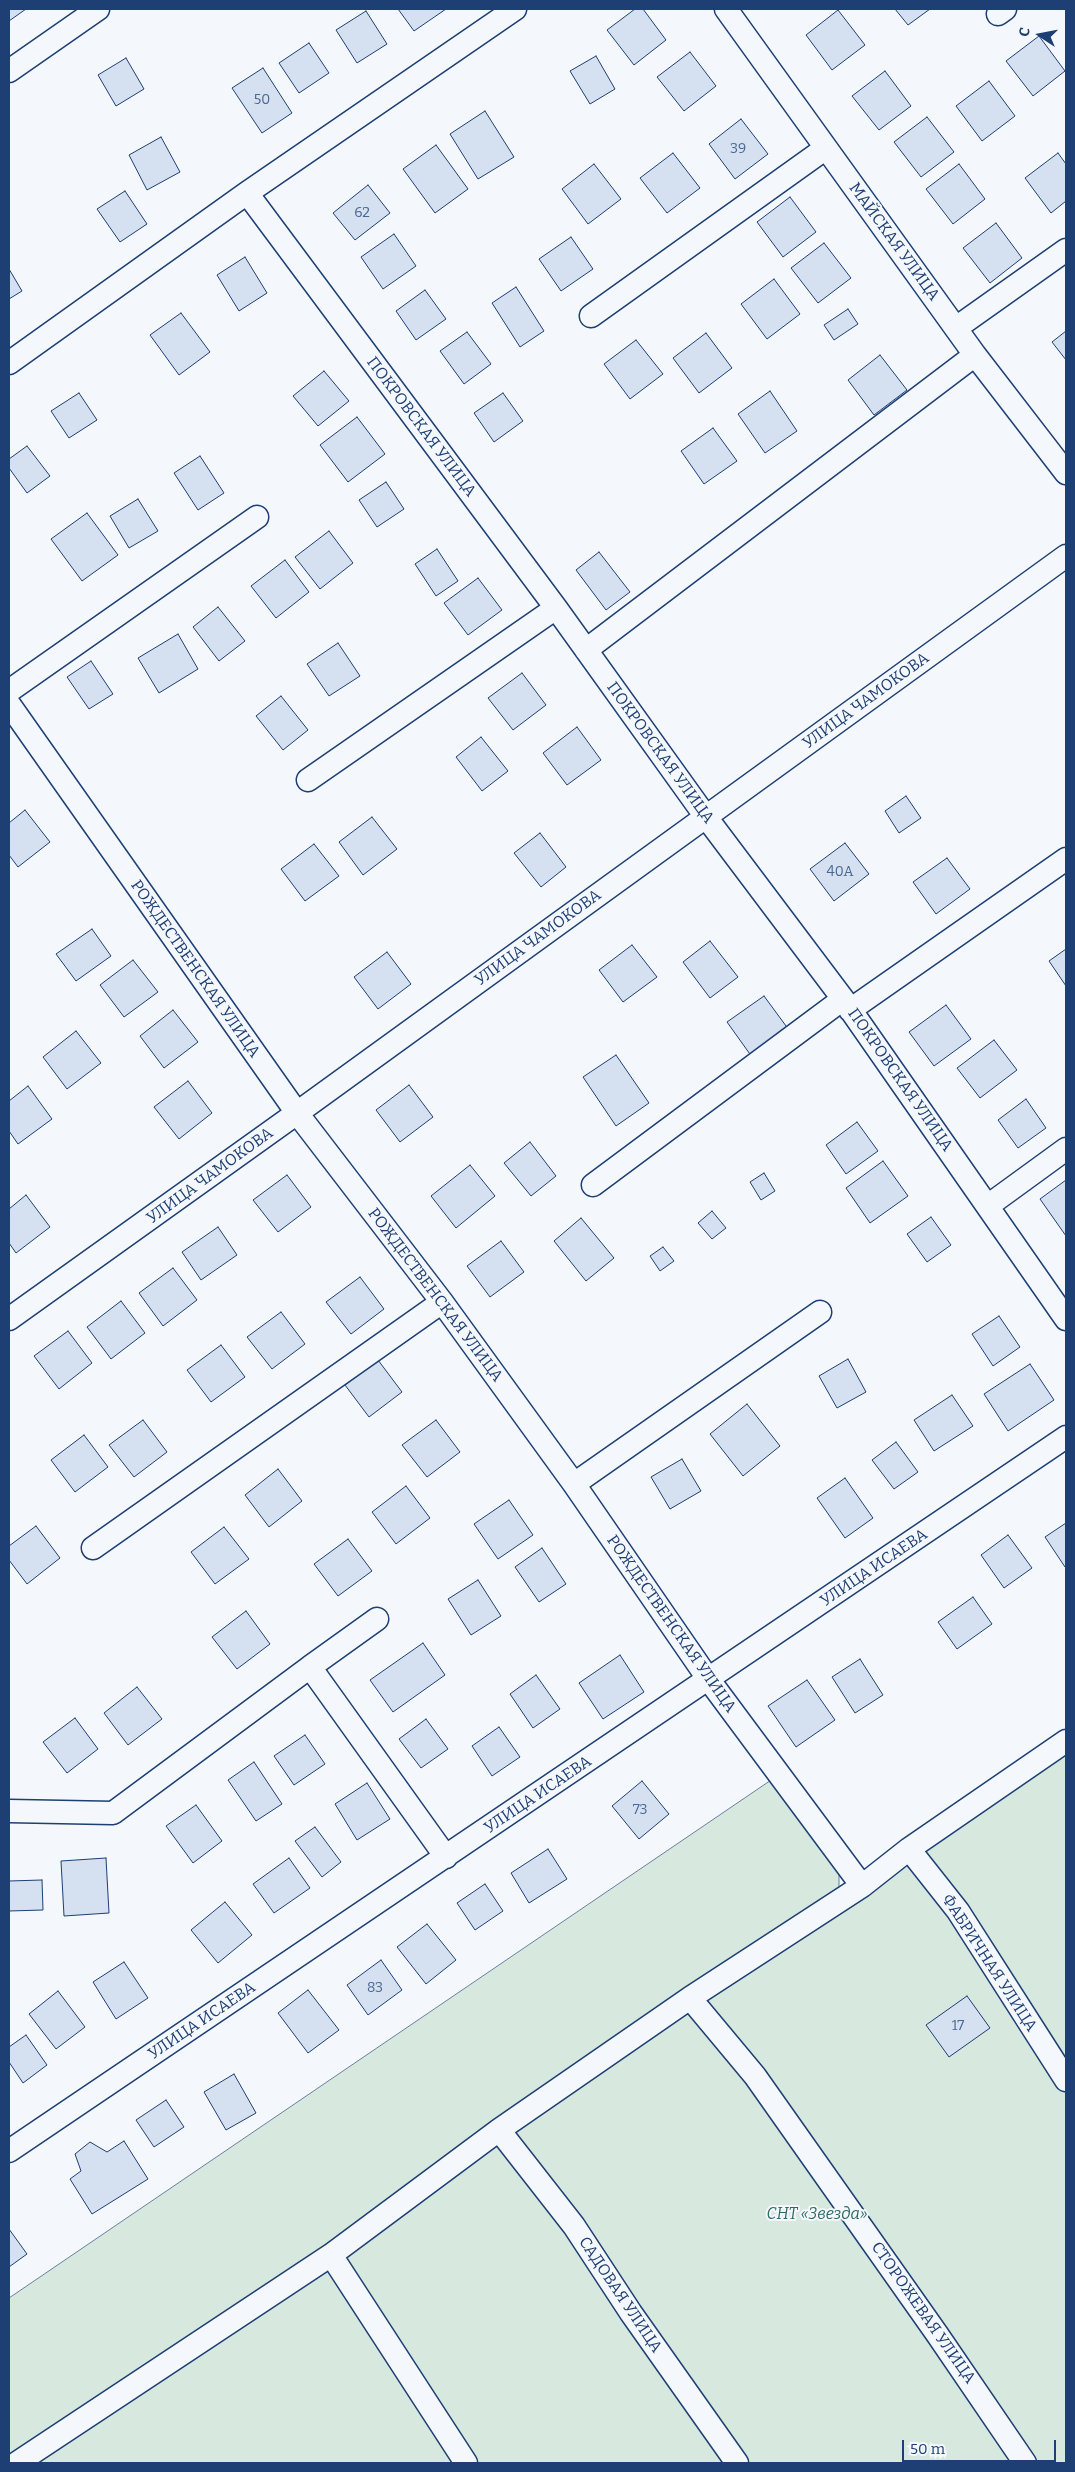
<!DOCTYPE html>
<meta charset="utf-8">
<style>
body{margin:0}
#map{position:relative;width:1075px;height:2472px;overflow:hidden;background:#f4f7fb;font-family:Bitter,serif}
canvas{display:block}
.frame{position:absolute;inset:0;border:10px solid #1d3f73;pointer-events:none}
.north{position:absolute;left:1015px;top:10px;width:50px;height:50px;-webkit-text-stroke:4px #f4f7fb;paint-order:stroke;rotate:281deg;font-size:14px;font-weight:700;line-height:20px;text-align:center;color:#1d3f73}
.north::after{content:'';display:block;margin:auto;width:18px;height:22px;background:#1d3f73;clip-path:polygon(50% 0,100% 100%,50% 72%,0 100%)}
.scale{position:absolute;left:902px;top:2440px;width:154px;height:22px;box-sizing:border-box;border:2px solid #1d3f73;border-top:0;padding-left:6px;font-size:15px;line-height:18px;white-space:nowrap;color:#1d3f73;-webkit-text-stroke:4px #f4f7fb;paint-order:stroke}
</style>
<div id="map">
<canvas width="1075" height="2472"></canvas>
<div class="frame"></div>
<div class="north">С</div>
<div class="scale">50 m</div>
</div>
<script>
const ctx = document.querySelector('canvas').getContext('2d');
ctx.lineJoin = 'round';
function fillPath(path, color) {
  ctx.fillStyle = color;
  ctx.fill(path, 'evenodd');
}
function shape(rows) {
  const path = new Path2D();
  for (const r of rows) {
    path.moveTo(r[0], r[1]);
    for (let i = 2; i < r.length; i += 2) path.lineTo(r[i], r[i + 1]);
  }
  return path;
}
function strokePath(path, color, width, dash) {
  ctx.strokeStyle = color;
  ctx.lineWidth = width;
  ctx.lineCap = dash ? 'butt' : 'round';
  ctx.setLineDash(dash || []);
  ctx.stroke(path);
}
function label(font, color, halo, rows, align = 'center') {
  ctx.font = font + ' Bitter,serif';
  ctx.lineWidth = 4;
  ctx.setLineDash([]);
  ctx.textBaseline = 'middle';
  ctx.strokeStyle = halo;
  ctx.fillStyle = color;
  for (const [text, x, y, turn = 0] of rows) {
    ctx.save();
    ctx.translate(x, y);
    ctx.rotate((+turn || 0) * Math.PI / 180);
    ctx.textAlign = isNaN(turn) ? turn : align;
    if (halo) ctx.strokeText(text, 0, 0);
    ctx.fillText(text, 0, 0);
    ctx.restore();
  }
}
const green = shape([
 [1066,1738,1066,2463,9,2463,9,2298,777,1776,839,1868,839,1896,1066,1738]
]);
const building = shape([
 [9,9,26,9,9,21,9,9],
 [398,9,446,9,414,31,398,9],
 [635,9,643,9,666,40,634,65,607,30,635,9],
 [895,9,930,9,908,25,895,9],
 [838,10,865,45,832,70,806,35,838,10],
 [366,11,387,44,357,63,336,30,366,11],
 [1039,36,1065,71,1033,96,1006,61,1039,36],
 [309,43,329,73,299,93,279,63,309,43],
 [690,52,716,86,684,111,657,77,690,52],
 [596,56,615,89,590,104,570,71,596,56],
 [126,58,144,89,116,106,98,75,126,58],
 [263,68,292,113,262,133,232,88,263,68],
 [885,71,911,106,879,130,852,96,885,71],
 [989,81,1015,116,982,141,956,106,989,81],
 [485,111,514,157,478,179,450,134,485,111],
 [927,117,954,152,921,177,894,142,927,117],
 [741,119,768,154,735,179,709,144,741,119],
 [161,137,180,172,147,190,129,155,161,137],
 [436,145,468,189,435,213,403,169,436,145],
 [673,153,700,188,667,213,640,178,673,153],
 [1058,153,1066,164,1066,201,1051,213,1025,178,1058,153],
 [594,164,621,199,588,224,562,189,594,164],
 [959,164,985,199,953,224,926,189,959,164],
 [368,185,390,213,355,240,333,213,368,185],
 [125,191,147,224,120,242,97,209,125,191],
 [790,197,816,232,783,257,757,222,790,197],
 [996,223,1022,258,990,283,963,248,996,223],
 [394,234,416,266,383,289,361,257,394,234],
 [571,237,593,269,561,291,539,259,571,237],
 [824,243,851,278,818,303,791,268,824,243],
 [245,257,267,293,239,311,217,275,245,257],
 [9,269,22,291,9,299,9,269],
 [774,279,800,314,767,339,741,304,774,279],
 [516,287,544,331,520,347,492,303,516,287],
 [425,290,446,319,416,340,396,311,425,290],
 [848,309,858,324,834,340,824,325,848,309],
 [181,313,210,352,179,375,150,335,181,313],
 [1066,331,1066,360,1052,342,1066,331],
 [467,332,491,364,464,384,440,351,467,332],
 [706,333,732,368,699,393,673,358,706,333],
 [636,340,663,374,630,399,604,364,636,340],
 [880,355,907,390,874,415,848,380,880,355],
 [324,371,349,401,318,426,293,396,324,371],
 [770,391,797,431,765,453,738,414,770,391],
 [79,393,97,420,69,438,51,411,79,393],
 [503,393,523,421,494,442,474,413,503,393],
 [357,417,385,454,348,482,320,445,357,417],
 [713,428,737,461,704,484,681,451,713,428],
 [27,446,50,476,27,493,9,468,9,459,27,446],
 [200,456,224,493,198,510,174,473,200,456],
 [386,482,404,509,377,527,359,500,386,482],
 [138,499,158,531,129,548,110,516,138,499],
 [87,513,118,555,82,581,51,539,87,513],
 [329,531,353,563,320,589,295,557,329,531],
 [437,549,458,581,436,596,415,564,437,549],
 [599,552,630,592,606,610,576,570,599,552],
 [285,560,309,592,276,618,251,586,285,560],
 [478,578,502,610,468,635,444,603,478,578],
 [218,607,245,641,219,661,193,627,218,607],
 [178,634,198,669,159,693,138,658,178,634],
 [338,643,360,676,329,696,307,664,338,643],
 [91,661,113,694,89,709,67,677,91,661],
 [522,673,546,705,513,730,488,698,522,673],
 [281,696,308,730,283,750,256,716,281,696],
 [577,727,601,760,567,785,543,753,577,727],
 [481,737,508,771,482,791,456,757,481,737],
 [906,796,921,818,899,833,885,811,906,796],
 [25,810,50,842,18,867,9,855,9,823,25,810],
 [372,817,397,849,363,875,339,842,372,817],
 [540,833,566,867,541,887,514,853,540,833],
 [845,843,869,874,834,901,810,869,845,843],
 [314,844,339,876,305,901,281,869,314,844],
 [947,858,970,889,936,914,913,882,947,858],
 [92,929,111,956,76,981,56,954,92,929],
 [710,941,738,977,710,998,683,962,710,941],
 [632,945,657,977,623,1002,599,970,632,945],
 [1066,949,1066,986,1049,961,1066,949],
 [387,952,411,984,378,1009,354,977,387,952],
 [133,960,158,992,124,1017,100,985,133,960],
 [764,996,789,1030,752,1057,727,1022,764,996],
 [946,1005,971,1039,934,1066,909,1032,946,1005],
 [173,1010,198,1042,164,1068,140,1036,173,1010],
 [76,1031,101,1063,67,1089,43,1057,76,1031],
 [994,1040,1017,1070,980,1098,957,1068,994,1040],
 [616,1055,649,1103,616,1126,583,1077,616,1055],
 [188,1081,212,1113,179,1139,154,1107,188,1081],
 [409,1085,433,1117,400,1142,376,1110,409,1085],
 [28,1086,52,1119,18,1144,9,1131,9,1101,28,1086],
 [1026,1099,1046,1128,1018,1148,998,1120,1026,1099],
 [857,1122,878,1151,846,1174,826,1145,857,1122],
 [530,1142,556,1176,531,1196,504,1163,530,1142],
 [883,1161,908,1196,870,1223,846,1188,883,1161],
 [470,1165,495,1196,456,1228,431,1196,470,1165],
 [764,1173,775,1191,761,1200,750,1182,764,1173],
 [287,1175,311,1207,278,1232,253,1200,287,1175],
 [1066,1180,1066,1236,1040,1199,1066,1180],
 [26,1195,50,1227,16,1253,9,1243,9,1209,26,1195],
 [712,1211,726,1228,712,1239,698,1223,712,1211],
 [931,1217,951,1245,927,1262,907,1234,931,1217],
 [581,1218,614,1258,586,1281,554,1241,581,1218],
 [218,1227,237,1255,201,1280,182,1252,218,1227],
 [501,1241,524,1272,490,1297,467,1266,501,1241],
 [663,1247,674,1261,660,1271,650,1256,663,1247],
 [173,1268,197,1300,163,1326,139,1293,173,1268],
 [360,1277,384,1309,351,1334,326,1302,360,1277],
 [121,1301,145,1333,111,1359,87,1327,121,1301],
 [281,1312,305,1344,272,1369,247,1337,281,1312],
 [999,1316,1020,1347,993,1366,972,1334,999,1316],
 [68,1331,92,1363,59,1389,34,1356,68,1331],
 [221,1345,245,1377,211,1402,187,1370,221,1345],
 [848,1359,866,1392,837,1408,819,1376,848,1359],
 [378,1360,402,1392,369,1417,345,1385,378,1360],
 [1030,1364,1054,1400,1008,1431,984,1394,1030,1364],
 [952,1395,973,1426,934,1451,914,1420,952,1395],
 [747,1404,780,1446,743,1476,710,1434,747,1404],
 [143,1420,167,1452,134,1477,109,1445,143,1420],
 [436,1420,460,1452,427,1477,402,1445,436,1420],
 [84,1435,108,1467,75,1492,51,1460,84,1435],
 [896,1442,918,1472,894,1489,872,1460,896,1442],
 [682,1459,701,1491,670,1509,651,1477,682,1459],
 [278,1469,302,1501,269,1527,245,1495,278,1469],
 [845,1478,873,1518,845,1538,817,1498,845,1478],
 [406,1486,430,1518,396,1544,372,1512,406,1486],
 [509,1500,533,1535,498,1559,474,1524,509,1500],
 [1066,1523,1066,1567,1065,1567,1045,1537,1066,1523],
 [36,1526,60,1558,27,1584,9,1560,9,1546,36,1526],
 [224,1527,249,1559,215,1584,191,1552,224,1527],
 [1008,1535,1032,1568,1004,1588,981,1555,1008,1535],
 [348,1539,372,1571,338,1596,314,1564,348,1539],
 [542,1548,566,1584,539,1602,515,1567,542,1548],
 [478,1580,501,1616,471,1635,448,1599,478,1580],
 [973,1597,992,1624,957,1649,938,1622,973,1597],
 [246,1611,270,1644,237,1669,212,1637,246,1611],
 [423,1643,445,1675,393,1712,370,1680,423,1643],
 [620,1655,644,1692,603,1719,579,1683,620,1655],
 [860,1659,883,1695,855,1713,832,1677,860,1659],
 [536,1675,560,1709,533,1728,510,1694,536,1675],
 [807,1680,835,1720,796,1747,768,1706,807,1680],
 [137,1687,162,1719,128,1745,104,1713,137,1687],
 [75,1718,98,1749,67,1773,43,1742,75,1718],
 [426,1719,448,1749,421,1768,399,1739,426,1719],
 [499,1727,520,1757,492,1776,472,1746,499,1727],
 [305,1735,325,1764,294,1785,274,1756,305,1735],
 [254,1762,282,1804,256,1821,228,1780,254,1762],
 [642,1781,669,1814,639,1839,612,1806,642,1781],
 [367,1783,390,1819,357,1840,335,1804,367,1783],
 [196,1805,222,1841,193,1863,166,1826,196,1805],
 [315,1827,341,1862,322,1877,295,1841,315,1827],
 [548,1849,567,1879,529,1903,511,1873,548,1849],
 [106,1858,109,1913,64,1916,61,1861,106,1858],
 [289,1858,310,1888,274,1913,253,1884,289,1858],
 [42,1880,43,1910,9,1911,9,1881,42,1880],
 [485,1884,503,1911,475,1930,457,1903,485,1884],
 [225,1902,252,1935,218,1963,191,1930,225,1902],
 [427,1924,456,1960,426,1984,397,1947,427,1924],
 [381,1960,402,1990,368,2015,347,1985,381,1960],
 [124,1962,148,1998,116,2019,93,1982,124,1962],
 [308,1990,339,2030,308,2053,278,2013,308,1990],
 [58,1991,85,2027,56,2049,29,2014,58,1991],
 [967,1996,990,2028,949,2057,926,2025,967,1996],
 [26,2035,47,2065,23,2083,9,2062,9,2047,26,2035],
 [234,2074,256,2113,226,2130,204,2092,234,2074],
 [166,2100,184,2127,154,2147,136,2120,166,2100],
 [124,2141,148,2179,92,2214,70,2179,81,2171,75,2154,90,2142,107,2152,124,2141],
 [9,2229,27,2254,9,2267,9,2229]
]);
const minor = shape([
 [726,9,975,355,1066,473],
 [998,14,1005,9],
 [9,71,98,9],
 [247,193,556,608,706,817,843,999,1066,1319],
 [591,316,826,148],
 [956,328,1066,250],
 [9,363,247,193,515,9],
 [586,650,975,355],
 [9,691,257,517],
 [9,704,297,1113,442,1302,574,1484,709,1680,862,1886],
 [308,780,556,608],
 [850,1010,1066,859],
 [593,1185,843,999],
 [989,1205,1066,1149],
 [9,1319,297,1113,1066,556],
 [574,1484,820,1312],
 [93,1548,442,1302],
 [377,1619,310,1667,446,1857],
 [9,1811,113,1813,310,1667],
 [909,1849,958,1911,1066,2080],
 [690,1998,755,2076,937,2334,1025,2463],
 [499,2130,574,2226,631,2313,737,2463],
 [9,2151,1066,1437],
 [331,2255,466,2463],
 [17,2463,331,2255,499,2130,690,1998,862,1886,909,1849,1066,1741]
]);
const numberNames = [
 ["50",262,100],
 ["39",738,149],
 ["62",362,213],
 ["40А",840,872],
 ["73",640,1810],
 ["83",375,1988],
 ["17",958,2026]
];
const streetNames = [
 ["МАЙСКАЯ УЛИЦА",894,242,54],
 ["ПОКРОВСКАЯ УЛИЦА",421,427,53],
 ["УЛИЦА ЧАМОКОВА",866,701,-36],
 ["ПОКРОВСКАЯ УЛИЦА",660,753,54],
 ["УЛИЦА ЧАМОКОВА",538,938,-36],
 ["РОЖДЕСТВЕНСКАЯ УЛИЦА",195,969,55],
 ["ПОКРОВСКАЯ УЛИЦА",900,1080,55],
 ["УЛИЦА ЧАМОКОВА",210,1176,-36],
 ["РОЖДЕСТВЕНСКАЯ УЛИЦА",435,1295,53],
 ["УЛИЦА ИСАЕВА",874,1568,-34],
 ["РОЖДЕСТВЕНСКАЯ УЛИЦА",671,1624,55],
 ["УЛИЦА ИСАЕВА",538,1795,-34],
 ["ФАБРИЧНАЯ УЛИЦА",989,1963,57],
 ["УЛИЦА ИСАЕВА",202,2021,-34],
 ["САДОВАЯ УЛИЦА",620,2295,56],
 ["СТОРОЖЕВАЯ УЛИЦА",923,2313,55]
];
const parkNames = [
 ["СНТ «Звезда»",817,2215]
];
fillPath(green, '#d7e8df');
strokePath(green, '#687fa3', 1);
fillPath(building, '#d5e0f0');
strokePath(building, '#1d3f73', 1);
strokePath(minor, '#1d3f73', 25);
strokePath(minor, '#f4f7fb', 22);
label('14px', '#4b6792', null, numberNames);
label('16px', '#1d3f73', '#f4f7fb', streetNames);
label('italic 16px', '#2c6c60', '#f4f7fb', parkNames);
</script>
